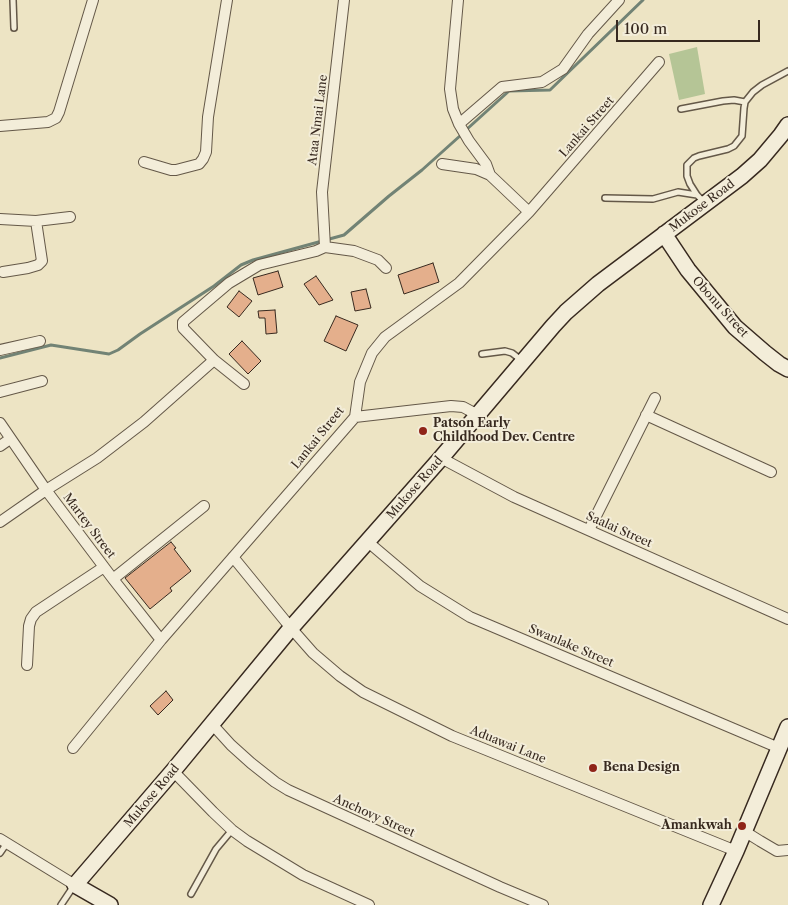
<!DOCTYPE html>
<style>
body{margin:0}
#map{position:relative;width:788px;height:905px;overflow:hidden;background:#ede4c4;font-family:"Libre Caslon Text",serif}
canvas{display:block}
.scale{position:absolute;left:616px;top:20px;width:144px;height:22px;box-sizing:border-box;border:2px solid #37291f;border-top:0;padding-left:6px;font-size:15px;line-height:18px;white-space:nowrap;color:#37291f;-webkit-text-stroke:4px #f3edd9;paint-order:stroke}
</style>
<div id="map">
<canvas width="788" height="905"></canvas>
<div class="scale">100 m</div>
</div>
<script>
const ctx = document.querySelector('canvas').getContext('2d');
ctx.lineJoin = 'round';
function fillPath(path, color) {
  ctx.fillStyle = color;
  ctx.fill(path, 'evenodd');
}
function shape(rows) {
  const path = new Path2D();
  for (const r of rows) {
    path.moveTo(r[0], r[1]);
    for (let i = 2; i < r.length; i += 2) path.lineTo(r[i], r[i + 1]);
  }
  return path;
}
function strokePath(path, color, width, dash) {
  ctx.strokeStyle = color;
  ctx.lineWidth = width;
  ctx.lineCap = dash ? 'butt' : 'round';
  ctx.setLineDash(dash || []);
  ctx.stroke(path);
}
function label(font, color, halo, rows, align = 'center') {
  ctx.font = font + ' "Libre Caslon Text",serif';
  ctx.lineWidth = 4;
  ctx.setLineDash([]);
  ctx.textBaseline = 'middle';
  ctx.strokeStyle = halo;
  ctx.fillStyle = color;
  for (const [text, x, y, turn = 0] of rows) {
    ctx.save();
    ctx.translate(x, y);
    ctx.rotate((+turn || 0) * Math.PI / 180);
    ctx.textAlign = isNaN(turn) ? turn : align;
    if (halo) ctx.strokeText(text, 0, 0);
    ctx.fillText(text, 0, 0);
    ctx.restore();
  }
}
const green = shape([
 [697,47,705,94,679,100,669,54]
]);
const stream = shape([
 [466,130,509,91,550,90,643,0],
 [0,358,51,345,109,354,118,350,140,334,214,286,241,265,253,260,344,235,389,196,422,170,461,135]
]);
const building = shape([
 [433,263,439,282,404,294,398,275,433,263],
 [278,271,283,287,258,295,253,278,278,271],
 [316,276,333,300,319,305,304,284,316,276],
 [366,289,371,308,355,311,351,292,366,289],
 [239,291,252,301,239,317,227,307,239,291],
 [275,310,277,333,266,334,265,318,259,318,258,311,275,310],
 [336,316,358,325,346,351,324,341,336,316],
 [242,341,261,361,248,374,229,354,242,341],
 [171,542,176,548,174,549,191,571,170,588,172,591,150,609,125,578,171,542],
 [166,691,173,700,158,715,150,706,166,691]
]);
const lane = shape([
 [13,0,14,28],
 [681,109,723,101,734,100,745,102],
 [605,198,653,199,678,192,697,195],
 [704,202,697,195,690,184,687,176,687,165,694,158,699,156,728,149,734,146,742,136,744,108,745,102,753,92,762,85,788,71],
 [482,354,505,351,512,353,521,360],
 [0,853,7,843],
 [191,894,216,849,232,830],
 [61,905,73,887]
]);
const street = shape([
 [458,0,450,89,453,109,459,124,469,141,486,164,490,175,529,212],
 [459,124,502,87,542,82,563,69,588,34,619,0],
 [0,126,48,122,56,118,59,112,93,0],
 [144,162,171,170,176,170,199,164,203,159,206,152,208,117,227,0],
 [442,164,476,169,490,175],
 [0,219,36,221,70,217],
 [325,247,354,251,378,260,386,268],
 [3,272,28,268,38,265,42,261,36,221],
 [0,350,40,341],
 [244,384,214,360,183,328,183,322,229,283,259,265,316,251,325,247,322,192,344,0],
 [0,392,42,381],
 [646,415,771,472],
 [355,417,451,406,463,407,478,415],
 [0,423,46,490,113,579,161,640],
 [0,446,10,439],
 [441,458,514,497,788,619],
 [0,522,46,490,97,458,144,422,214,360],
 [589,530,655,398],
 [368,542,420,586,470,617,779,748],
 [233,557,291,628,313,653,340,676,363,692,452,736,736,851],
 [113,579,204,506],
 [27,665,29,626,31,619,36,612,104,567],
 [211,723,231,745,251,763,275,782,288,790,500,887,543,905],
 [73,748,161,640,355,417,360,382,372,353,385,337,459,283,529,212,659,62],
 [173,771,213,812,232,830,247,841,303,875,369,905],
 [744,831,760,841,777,851,788,850],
 [0,839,75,885]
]);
const secondary = shape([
 [664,234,688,270,735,327,765,353,779,364,788,369],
 [110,905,75,885,173,771,291,628,441,458,553,326,566,312,598,284,742,176,760,160,781,135,788,125],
 [711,905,736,851,788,727]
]);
const markers = [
 [423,431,5,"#8f2418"],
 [593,768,5,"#8f2418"],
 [742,826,5,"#8f2418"]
];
const streetNames = [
 ["Ataa Nmai Lane",318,120,-83],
 ["Lankai Street",587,127,-49],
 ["Mukose Road",702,206,-37],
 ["Obonu Street",720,307,48],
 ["Lankai Street",318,438,-51],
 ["Mukose Road",415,488,-49],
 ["Martey Street",89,526,53],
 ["Saalai Street",619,530,24],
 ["Swanlake Street",571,646,23],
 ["Aduawai Lane",508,745,22],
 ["Mukose Road",152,796,-50],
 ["Anchovy Street",374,816,24]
];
const poiNames = [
 ["Patson Early",433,424],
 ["Childhood Dev. Centre",433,438],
 ["Bena Design",603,768],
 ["Amankwah",732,826,"right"]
];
fillPath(green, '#b5c596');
strokePath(stream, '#728375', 3);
fillPath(building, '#e4af8c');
strokePath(building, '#37291f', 1);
strokePath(lane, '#645848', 8);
strokePath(street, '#645848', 12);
strokePath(secondary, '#37291f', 18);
strokePath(lane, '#f3edd9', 5);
strokePath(street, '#f3edd9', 10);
strokePath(secondary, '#f3edd9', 15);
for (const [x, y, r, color] of markers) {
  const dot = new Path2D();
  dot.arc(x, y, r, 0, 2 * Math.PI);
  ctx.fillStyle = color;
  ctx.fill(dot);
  strokePath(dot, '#f3edd9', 2);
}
label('12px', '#37291f', '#f3edd9', streetNames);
label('bold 12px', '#37291f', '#f3edd9', poiNames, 'left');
</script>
